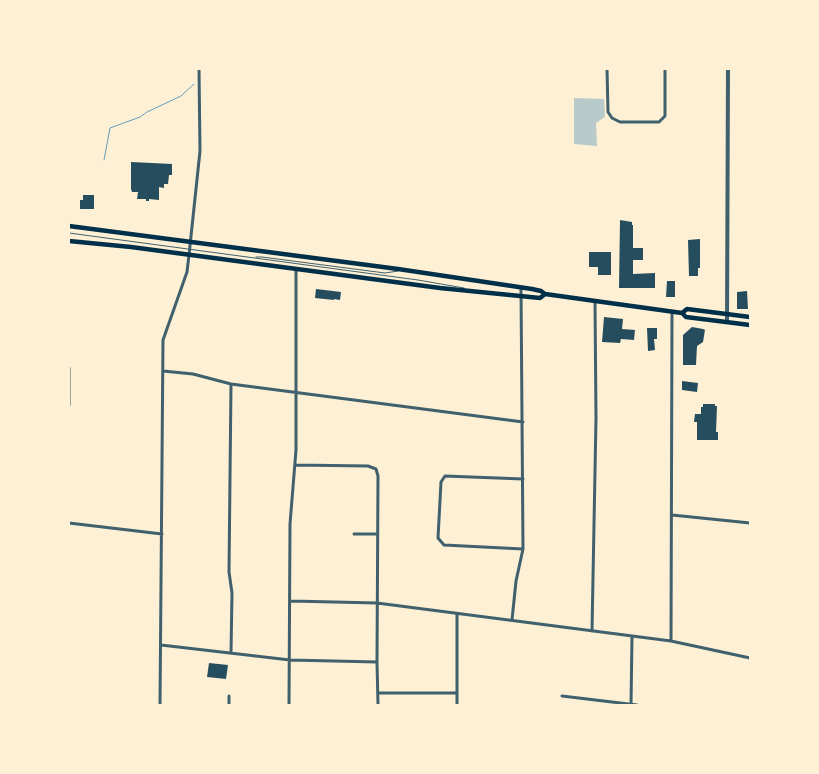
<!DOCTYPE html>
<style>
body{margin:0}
#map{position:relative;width:819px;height:774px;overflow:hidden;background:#fdf0d5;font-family:"Source Serif 4",serif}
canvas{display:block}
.frame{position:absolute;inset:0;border:70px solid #fdf0d5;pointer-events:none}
</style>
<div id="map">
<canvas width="819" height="774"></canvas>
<div class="frame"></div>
</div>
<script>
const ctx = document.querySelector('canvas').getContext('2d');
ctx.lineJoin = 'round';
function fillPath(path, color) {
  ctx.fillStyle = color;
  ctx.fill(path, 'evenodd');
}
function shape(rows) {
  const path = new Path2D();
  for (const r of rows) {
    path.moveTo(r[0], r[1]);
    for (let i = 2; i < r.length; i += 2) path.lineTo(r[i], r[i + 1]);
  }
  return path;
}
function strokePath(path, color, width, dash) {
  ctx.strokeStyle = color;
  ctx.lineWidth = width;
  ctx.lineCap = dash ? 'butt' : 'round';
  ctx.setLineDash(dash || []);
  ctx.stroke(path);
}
const green = shape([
 [574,98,604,99,605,117,596,123,597,146,574,144]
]);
const stream = shape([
 [104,160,110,128,140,117,147,112,181,96,194,84]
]);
const building = shape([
 [131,162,172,164,172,175,169,175,168,184,164,184,164,188,159,187,159,200,149,199,149,201,146,201,146,199,137,199,138,192,132,192,131,189],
 [83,195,94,195,94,209,80,209,80,200,83,200],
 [620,220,632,222,632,225,633,225,633,248,643,248,643,260,633,260,633,274,655,273,655,288,619,288],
 [700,239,700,268,698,268,698,276,689,276,688,240],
 [589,252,611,252,611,275,598,275,598,267,589,267],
 [667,281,675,281,675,297,666,297],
 [316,289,341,292,340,300,334,299,334,300,315,298],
 [747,291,748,309,737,309,737,292],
 [604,317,623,319,622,329,635,330,634,340,621,339,620,343,602,342],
 [692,327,703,329,705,330,703,342,697,346,696,365,683,365,683,335],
 [647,328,657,328,657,339,654,339,655,350,648,351],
 [682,381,698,383,697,392,682,390],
 [703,404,715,404,715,406,717,406,716,432,718,432,718,440,697,440,697,422,694,422,695,414,701,414,701,407,703,407],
 [209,663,228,665,226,679,207,677]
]);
const service = shape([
 [69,233,418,280,464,288],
 [256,257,262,257,385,273,398,271]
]);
const minor = shape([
 [607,69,608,112,612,118,620,122,659,122,665,116,665,69],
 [69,368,69,405],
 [163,371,193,374,231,384,523,422],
 [295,465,368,466,376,469,378,476,377,662,378,705],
 [672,515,750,523],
 [69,523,162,534],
 [354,534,377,534],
 [523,549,444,545,438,538,441,482,445,476,523,479],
 [291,601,377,603,671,641,750,658],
 [457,614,457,705],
 [512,620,516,581,523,549,521,288],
 [592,631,596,418,595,302],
 [671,641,672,312],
 [161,645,290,660,377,662],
 [231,653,232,593,229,572,231,384],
 [378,693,457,693],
 [562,696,637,705],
 [160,705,163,340,187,272,189,255,200,151,199,69],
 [229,705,229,696],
 [289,705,290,524,296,450,296,269],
 [631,705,632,636]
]);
const tertiary = shape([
 [727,322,728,69]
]);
const primary = shape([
 [69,226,398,269,532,289,541,291,545,294,682,313,686,317,750,325],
 [69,241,131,247,440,288,540,298,545,294],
 [682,313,687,309,750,317]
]);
fillPath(green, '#b9caca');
strokePath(stream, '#669bbc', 1);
fillPath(building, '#264d5e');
strokePath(service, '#3f606c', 1);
strokePath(minor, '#3f606c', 3);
strokePath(tertiary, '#3f606c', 4);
strokePath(primary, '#003049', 4.5);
</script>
